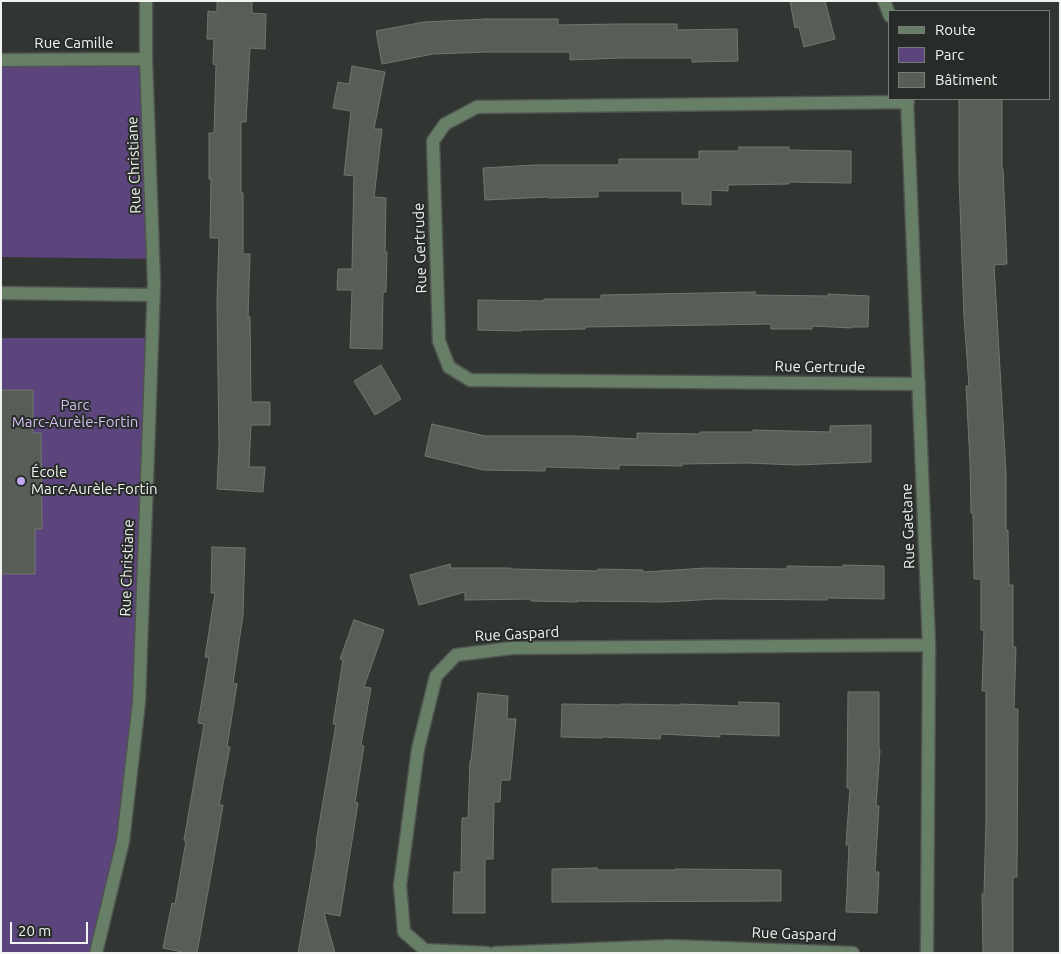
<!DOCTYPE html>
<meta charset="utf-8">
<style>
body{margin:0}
#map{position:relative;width:1061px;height:954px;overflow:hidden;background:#323632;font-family:Ubuntu,sans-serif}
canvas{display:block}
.frame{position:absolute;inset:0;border:2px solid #f0f3f0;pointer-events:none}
.legend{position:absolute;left:888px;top:10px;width:162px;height:90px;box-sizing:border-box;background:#282c28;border:1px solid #787c78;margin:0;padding:6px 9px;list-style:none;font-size:15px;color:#f0f3f0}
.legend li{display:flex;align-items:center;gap:10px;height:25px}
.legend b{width:25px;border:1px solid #787c78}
.scale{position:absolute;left:10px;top:922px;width:78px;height:22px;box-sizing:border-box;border:2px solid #f0f3f0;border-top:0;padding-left:6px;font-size:15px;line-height:18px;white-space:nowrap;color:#f0f3f0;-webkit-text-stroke:4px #282c28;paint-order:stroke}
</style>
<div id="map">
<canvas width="1061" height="954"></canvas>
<div class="frame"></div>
<ul class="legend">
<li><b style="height:6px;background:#677e67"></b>Route</li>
<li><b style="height:14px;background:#5c447c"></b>Parc</li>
<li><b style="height:14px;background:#585d58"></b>Bâtiment</li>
</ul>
<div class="scale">20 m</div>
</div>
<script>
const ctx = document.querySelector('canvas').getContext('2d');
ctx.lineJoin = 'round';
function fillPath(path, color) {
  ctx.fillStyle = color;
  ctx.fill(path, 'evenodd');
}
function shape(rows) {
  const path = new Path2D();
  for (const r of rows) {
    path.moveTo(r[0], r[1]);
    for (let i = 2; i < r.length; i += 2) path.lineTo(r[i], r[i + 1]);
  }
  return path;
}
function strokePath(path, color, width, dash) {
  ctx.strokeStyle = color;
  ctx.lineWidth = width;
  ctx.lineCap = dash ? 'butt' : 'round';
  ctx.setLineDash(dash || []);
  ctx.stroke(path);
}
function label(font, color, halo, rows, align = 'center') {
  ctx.font = font + ' Ubuntu,sans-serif';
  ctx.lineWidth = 4;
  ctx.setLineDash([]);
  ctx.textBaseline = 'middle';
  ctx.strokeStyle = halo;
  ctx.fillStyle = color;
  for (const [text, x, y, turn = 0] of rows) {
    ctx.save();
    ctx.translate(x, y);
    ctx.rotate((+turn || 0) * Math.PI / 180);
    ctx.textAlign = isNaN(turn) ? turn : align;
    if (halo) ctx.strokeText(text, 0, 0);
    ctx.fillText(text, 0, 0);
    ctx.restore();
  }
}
const green = shape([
 [146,59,153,259,1,257,1,60],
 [1,338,152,338,145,534,123,841,96,953,1,953]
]);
const building = shape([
 [217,1,252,1,252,13,266,14,265,49,250,48,246,122,241,122,241,193,243,193,243,254,250,254,248,317,250,317,251,402,270,402,270,425,251,425,249,467,265,467,263,492,217,489,219,446,217,301,219,238,210,238,211,179,209,179,209,133,214,133,216,65,213,64,214,39,207,39,208,11,217,12,217,1],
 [790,1,825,1,835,39,804,47,799,27,795,28,790,1],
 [486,19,558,19,558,25,619,24,677,24,677,30,737,29,738,61,692,62,692,58,620,58,570,60,570,52,488,52,433,54,382,64,376,31,424,22,486,19],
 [352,66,385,72,374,129,382,129,374,197,386,198,385,252,387,252,386,292,383,292,382,349,350,348,352,290,337,290,338,269,352,269,354,176,344,175,351,111,333,108,338,82,349,84,352,66],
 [959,99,1002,99,1002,169,1003,169,1007,264,994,265,1006,473,1006,531,1008,530,1009,585,1013,585,1013,647,1016,647,1014,709,1018,709,1017,877,1013,877,1013,953,983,953,982,894,984,894,986,821,986,691,982,691,984,630,981,630,981,579,974,579,973,513,971,513,970,462,966,386,969,386,964,316,959,177,959,99],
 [739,147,789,147,789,150,851,151,851,183,789,182,789,184,728,185,728,191,711,190,711,205,682,204,682,191,598,191,598,197,549,198,548,197,485,200,483,168,535,165,619,165,619,159,699,159,699,151,739,151,739,147],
 [755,292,755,295,828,296,828,294,869,296,868,327,852,327,852,328,812,326,812,329,771,329,771,324,585,327,585,329,521,330,521,331,478,330,478,300,544,301,544,299,601,299,601,295,755,292],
 [381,365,401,399,375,415,354,381,381,365],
 [1,390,33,390,33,433,41,433,42,529,35,529,35,574,1,574,1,390],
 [432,424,485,436,575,436,637,439,637,433,700,434,700,432,753,432,753,430,830,432,830,426,871,425,871,462,796,465,748,463,682,464,682,466,619,465,619,469,545,467,545,471,483,470,425,456,432,424],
 [212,547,245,548,243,615,233,683,237,684,227,747,230,747,219,805,223,805,213,863,197,953,187,953,163,948,172,903,175,904,186,841,184,840,204,724,198,723,209,658,205,657,215,593,211,593,212,547],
 [450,564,451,568,511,568,511,569,598,571,598,569,643,570,643,572,706,568,787,569,787,566,843,567,843,565,884,566,884,599,827,598,827,600,716,599,664,602,577,601,577,602,531,601,531,599,465,600,465,592,419,605,410,575,450,564],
 [354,620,384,630,364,687,371,688,361,745,364,746,355,802,358,803,340,916,324,913,335,953,298,953,317,844,316,843,336,724,333,724,343,660,340,659,354,620],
 [848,692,879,692,879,750,880,750,876,806,879,806,875,872,879,872,877,913,846,912,849,845,846,845,850,788,847,788,848,692],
 [478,693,508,696,507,719,516,719,510,780,501,780,500,802,494,802,493,859,485,859,485,913,453,913,454,872,461,872,462,818,468,818,470,761,471,761,478,693],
 [739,702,779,703,779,736,720,734,720,737,661,734,660,739,602,737,602,738,561,737,562,704,621,705,621,704,680,705,680,704,739,706,739,702],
 [597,868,597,870,675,870,675,869,781,870,781,901,552,902,552,869,597,868]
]);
const minor = shape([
 [884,1,890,16],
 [1,60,146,59],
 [907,99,929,645,927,953],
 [908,102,477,107,445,124,433,141,439,341,449,367,470,380,919,384],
 [1,293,154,295],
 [96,953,123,841,139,702,154,284,146,59,146,1],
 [487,953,425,950,404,932,400,885,418,749,436,676,456,655,512,648,929,645],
 [495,953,671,946,853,953]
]);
const markers = [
 [21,481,5,"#c4a7f1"]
];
const streetNames = [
 ["Rue Camille",74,43],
 ["Rue Christiane",134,165,-92],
 ["Rue Gertrude",420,248,-92],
 ["Rue Gertrude",820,367,1],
 ["Rue Gaetane",908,526,-92],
 ["Rue Christiane",127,568,-88],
 ["Rue Gaspard",517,634,-3],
 ["Rue Gaspard",794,934,2]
];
const parkNames = [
 ["Parc",75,405],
 ["Marc-Aurèle-Fortin",75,422]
];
const poiNames = [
 ["École",31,472],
 ["Marc-Aurèle-Fortin",31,489]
];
fillPath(green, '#5c447c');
fillPath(building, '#585d58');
strokePath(building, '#717671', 1);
strokePath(minor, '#505450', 15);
strokePath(minor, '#677e67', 12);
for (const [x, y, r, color] of markers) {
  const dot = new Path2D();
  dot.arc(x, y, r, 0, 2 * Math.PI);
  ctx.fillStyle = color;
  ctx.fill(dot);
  strokePath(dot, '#282c28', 2);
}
label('15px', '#f0f3f0', '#282c28', streetNames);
label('15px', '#d2bef4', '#282c28', parkNames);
label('15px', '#f0f3f0', '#282c28', poiNames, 'left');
</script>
